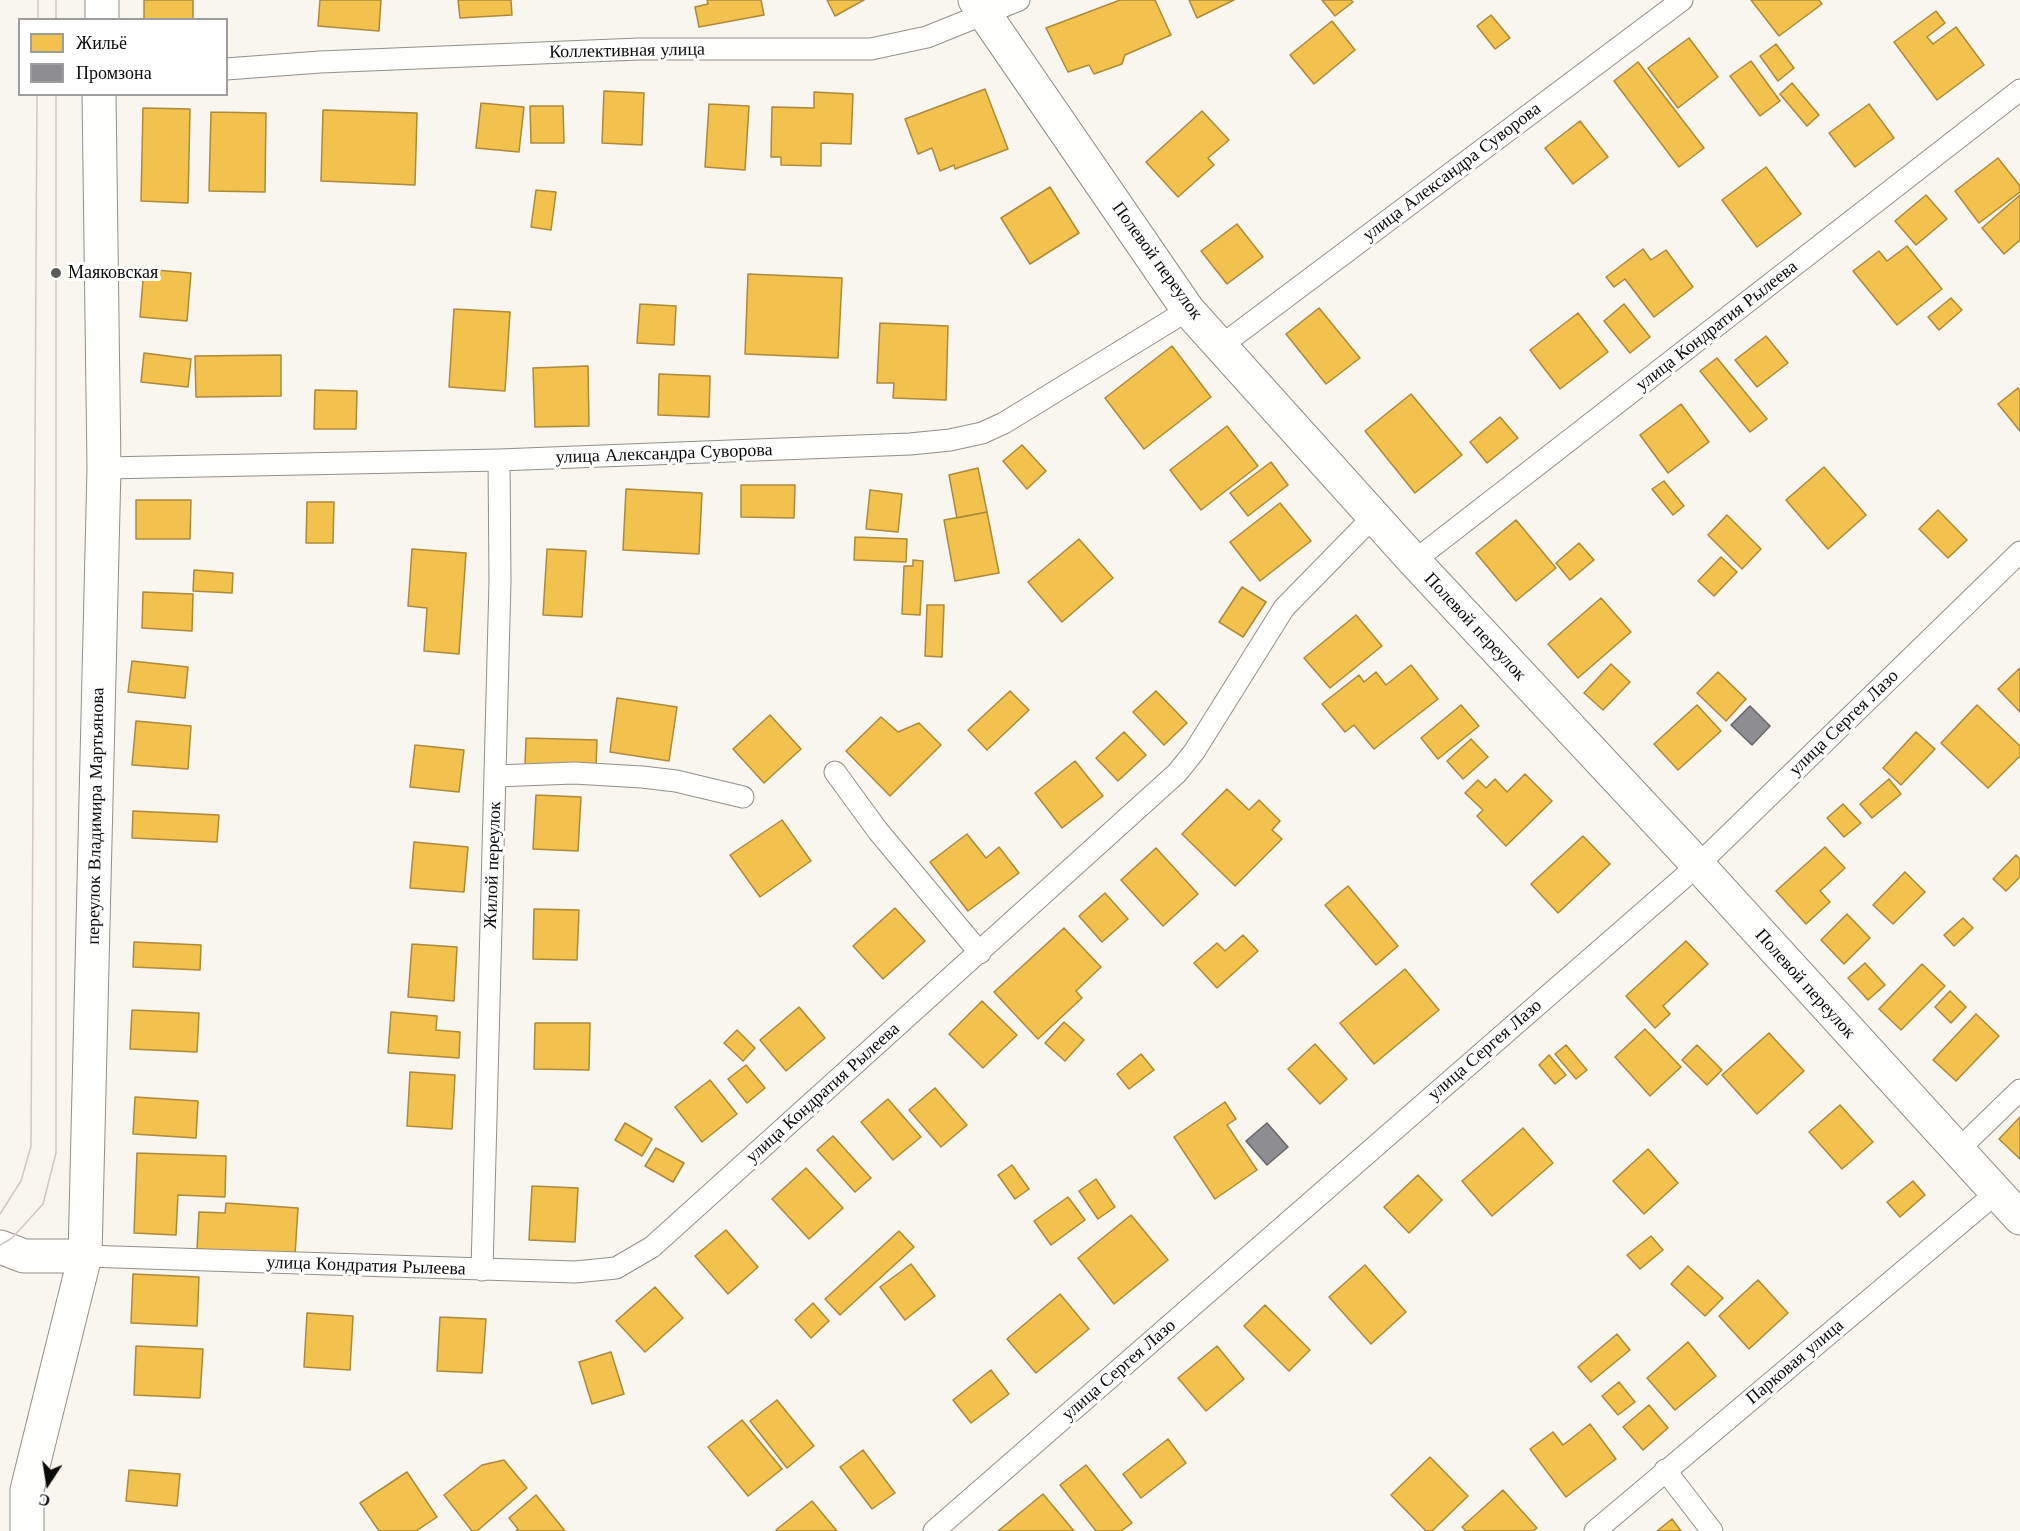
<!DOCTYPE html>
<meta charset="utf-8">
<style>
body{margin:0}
#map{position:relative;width:2020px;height:1531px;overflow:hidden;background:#f8f6ee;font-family:"Libre Baskerville",serif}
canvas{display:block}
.legend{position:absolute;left:18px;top:18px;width:210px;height:78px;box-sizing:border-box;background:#fff;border:2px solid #9d9d9d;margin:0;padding:8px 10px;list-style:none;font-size:18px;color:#0a0a0a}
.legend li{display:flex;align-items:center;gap:12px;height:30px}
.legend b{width:30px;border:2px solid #9d9d9d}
.north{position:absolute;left:18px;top:1453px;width:60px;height:60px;-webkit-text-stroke:4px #fff;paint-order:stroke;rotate:192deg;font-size:16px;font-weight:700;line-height:24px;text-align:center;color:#0a0a0a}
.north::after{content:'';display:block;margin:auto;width:21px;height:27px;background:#0a0a0a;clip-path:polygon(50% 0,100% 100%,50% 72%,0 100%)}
</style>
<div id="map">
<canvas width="2020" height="1531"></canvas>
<ul class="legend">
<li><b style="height:16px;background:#f2c14e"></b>Жильё</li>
<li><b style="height:16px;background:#8d8d92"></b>Промзона</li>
</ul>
<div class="north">С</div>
</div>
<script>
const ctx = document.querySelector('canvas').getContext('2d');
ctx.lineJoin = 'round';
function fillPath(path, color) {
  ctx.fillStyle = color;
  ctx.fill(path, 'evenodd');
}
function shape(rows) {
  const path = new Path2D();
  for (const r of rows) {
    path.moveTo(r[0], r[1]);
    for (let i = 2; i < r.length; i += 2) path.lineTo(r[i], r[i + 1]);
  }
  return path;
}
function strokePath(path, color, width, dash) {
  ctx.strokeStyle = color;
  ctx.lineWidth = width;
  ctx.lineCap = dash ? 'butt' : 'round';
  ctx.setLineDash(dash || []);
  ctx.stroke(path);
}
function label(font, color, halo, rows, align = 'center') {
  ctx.font = font + ' "Libre Baskerville",serif';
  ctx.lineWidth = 6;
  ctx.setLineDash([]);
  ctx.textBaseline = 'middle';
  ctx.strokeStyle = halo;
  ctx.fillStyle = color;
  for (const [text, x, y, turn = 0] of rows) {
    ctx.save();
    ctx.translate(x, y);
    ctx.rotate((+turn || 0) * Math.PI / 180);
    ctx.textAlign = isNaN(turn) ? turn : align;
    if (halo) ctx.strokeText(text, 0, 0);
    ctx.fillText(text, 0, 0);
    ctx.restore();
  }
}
const homes = shape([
 [144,0,193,0,193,20,144,20,144,0],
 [320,0,381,0,379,31,318,26,320,0],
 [458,0,511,0,512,15,460,18,458,0],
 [707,0,761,0,764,15,699,27,695,7,708,4,707,0],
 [827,0,864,0,835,16,827,0],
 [1120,0,1155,0,1171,35,1125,55,1122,64,1094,74,1089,65,1068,72,1046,28,1120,0],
 [1189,0,1234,0,1197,18,1189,0],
 [1322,0,1351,0,1353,2,1335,16,1322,0],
 [1751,0,1819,0,1822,4,1779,36,1751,0],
 [1936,11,1945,23,1927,37,1933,44,1956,27,1984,65,1937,100,1894,42,1936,11],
 [1491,15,1510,38,1495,49,1477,26,1491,15],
 [1332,21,1355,50,1314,84,1290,55,1332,21],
 [1689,38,1718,77,1678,108,1648,68,1689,38],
 [1776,44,1794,68,1778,81,1760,56,1776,44],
 [1751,61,1780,101,1760,116,1730,76,1751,61],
 [1638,62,1704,148,1679,167,1614,81,1638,62],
 [1792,83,1819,115,1807,126,1780,94,1792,83],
 [985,89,1008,149,955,169,954,165,940,171,932,148,918,154,905,119,985,89],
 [604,91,644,93,642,145,602,143,604,91],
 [814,92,853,94,851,144,821,143,821,166,781,165,781,157,771,157,772,107,814,108,814,92],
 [481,103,524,107,519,152,476,148,481,103],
 [709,104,749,106,745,170,705,167,709,104],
 [1869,104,1894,138,1855,167,1829,133,1869,104],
 [530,106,563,106,564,143,531,143,530,106],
 [143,108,190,109,188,203,141,201,143,108],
 [323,110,417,113,415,185,321,181,323,110],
 [1202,111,1229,140,1208,158,1214,165,1178,197,1146,162,1202,111],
 [211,112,266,113,265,192,209,191,211,112],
 [1580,121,1608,157,1573,184,1545,148,1580,121],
 [1998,158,2020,186,2020,192,1979,223,1955,191,1998,158],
 [1766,167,1801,214,1757,247,1722,200,1766,167],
 [1050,187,1079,233,1030,264,1001,218,1050,187],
 [536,190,556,192,551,230,531,227,536,190],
 [1926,195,1947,219,1916,245,1895,221,1926,195],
 [2020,195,2020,240,2004,254,1982,228,2020,195],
 [1237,224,1263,257,1227,284,1201,251,1237,224],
 [1907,246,1942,289,1897,325,1853,271,1879,251,1887,261,1907,246],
 [1643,249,1651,260,1666,250,1693,287,1654,317,1625,279,1614,287,1606,277,1643,249],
 [144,269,191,273,187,321,140,317,144,269],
 [748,274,842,278,838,358,745,354,748,274],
 [1951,298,1962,310,1939,330,1928,317,1951,298],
 [640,304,676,306,674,345,637,343,640,304],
 [1624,304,1650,337,1630,353,1604,321,1624,304],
 [1319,308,1360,358,1326,384,1286,334,1319,308],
 [454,309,510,312,505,391,449,387,454,309],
 [1578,313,1608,352,1560,389,1530,350,1578,313],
 [880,323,948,326,946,400,893,398,894,383,877,383,880,323],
 [1766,336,1788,363,1757,387,1735,360,1766,336],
 [1172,346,1211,397,1144,449,1105,398,1172,346],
 [144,353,191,359,188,387,141,382,144,353],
 [281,355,281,396,196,397,195,356,281,355],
 [1717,358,1767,419,1750,432,1700,371,1717,358],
 [588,366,589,426,535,427,533,368,588,366],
 [659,374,710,376,709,417,658,415,659,374],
 [2018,388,2020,391,2020,431,1998,404,2018,388],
 [315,390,357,391,356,429,314,429,315,390],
 [1411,394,1462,455,1415,493,1365,431,1411,394],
 [1681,404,1709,442,1668,473,1640,435,1681,404],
 [1500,417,1518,438,1487,463,1470,442,1500,417],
 [1227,426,1258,466,1201,510,1170,470,1227,426],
 [1022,445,1046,471,1027,489,1003,461,1022,445],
 [1271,462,1288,485,1248,516,1230,493,1271,462],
 [1824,467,1866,515,1828,549,1786,500,1824,467],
 [978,468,987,512,957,518,949,475,978,468],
 [1664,481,1684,506,1673,515,1652,489,1664,481],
 [741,485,795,485,794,518,741,517,741,485],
 [626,489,702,493,699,554,623,550,626,489],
 [870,490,902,494,898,532,866,529,870,490],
 [136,500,191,500,190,539,136,539,136,500],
 [307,502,334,502,333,543,306,543,307,502],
 [1280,503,1311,541,1260,581,1230,542,1280,503],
 [1938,510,1967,540,1948,558,1919,529,1938,510],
 [987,512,999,573,955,581,944,520,987,512],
 [1727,515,1761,549,1742,569,1708,535,1727,515],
 [1516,520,1556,568,1516,601,1476,553,1516,520],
 [855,537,907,539,906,562,854,560,855,537],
 [1079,539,1113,578,1062,622,1028,582,1079,539],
 [1579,543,1594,560,1570,580,1556,563,1579,543],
 [412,549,466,553,459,654,424,651,427,608,408,606,412,549],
 [547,549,586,551,582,617,543,615,547,549],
 [1721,557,1737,572,1714,596,1698,581,1721,557],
 [913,560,923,561,920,615,902,614,904,566,913,566,913,560],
 [194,570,233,573,232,593,193,591,194,570],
 [1242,587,1266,602,1243,637,1219,622,1242,587],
 [143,592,193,594,192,631,142,628,143,592],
 [1601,598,1631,632,1578,678,1548,644,1601,598],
 [927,605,944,605,942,657,925,656,927,605],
 [1356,615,1382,646,1330,688,1304,658,1356,615],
 [132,661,188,667,185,698,128,692,132,661],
 [1611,664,1630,682,1603,710,1584,693,1611,664],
 [1411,665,1438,699,1374,749,1354,725,1345,732,1322,704,1359,675,1364,682,1376,672,1386,685,1411,665],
 [2020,668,2020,712,1998,689,2020,668],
 [1718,672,1746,699,1726,721,1697,693,1718,672],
 [1010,691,1029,710,987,750,968,730,1010,691],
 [1156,691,1187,723,1164,745,1133,712,1156,691],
 [617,698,677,707,669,761,610,752,617,698],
 [1461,705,1479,726,1438,759,1421,738,1461,705],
 [1697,705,1721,731,1678,770,1654,744,1697,705],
 [1977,705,2020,746,2020,756,1988,788,1941,743,1977,705],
 [770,715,801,749,764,783,733,749,770,715],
 [881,717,898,732,919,723,941,745,890,796,846,751,881,717],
 [136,721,191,726,188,769,132,765,136,721],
 [1124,732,1146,755,1118,781,1096,758,1124,732],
 [1916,732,1935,749,1901,785,1883,768,1916,732],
 [526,738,597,740,596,767,525,766,526,738],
 [1471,739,1488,757,1463,779,1447,761,1471,739],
 [415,745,464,750,459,792,410,787,415,745],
 [1075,761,1103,796,1062,828,1035,793,1075,761],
 [1525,774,1552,801,1506,846,1477,816,1483,810,1465,793,1478,780,1486,788,1495,779,1507,792,1525,774],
 [1889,779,1901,794,1872,818,1860,804,1889,779],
 [1227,789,1249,810,1259,800,1280,821,1272,830,1282,839,1235,886,1182,834,1227,789],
 [536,795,581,797,578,851,533,849,536,795],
 [1843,804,1861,823,1844,837,1827,818,1843,804],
 [133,811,219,815,217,842,132,838,133,811],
 [782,820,811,861,760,897,730,855,782,820],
 [967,834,986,858,999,847,1019,873,968,911,930,862,967,834],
 [1583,836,1610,864,1558,913,1531,884,1583,836],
 [414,842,468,847,464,892,410,888,414,842],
 [1825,847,1845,868,1820,891,1830,902,1806,924,1776,891,1825,847],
 [1156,848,1198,894,1163,926,1121,880,1156,848],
 [2016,855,2020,859,2020,877,2006,891,1993,879,2016,855],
 [1905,872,1925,892,1893,924,1873,905,1905,872],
 [1348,886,1398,946,1376,965,1325,905,1348,886],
 [1105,893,1128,919,1102,942,1079,916,1105,893],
 [895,908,925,941,883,979,853,946,895,908],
 [534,909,579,910,577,960,533,959,534,909],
 [1847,914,1870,938,1844,964,1821,940,1847,914],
 [1963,918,1973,928,1954,946,1944,935,1963,918],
 [1064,928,1101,967,1076,991,1082,998,1038,1039,994,992,1064,928],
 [1243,935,1258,951,1217,988,1194,963,1217,943,1225,951,1243,935],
 [1686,941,1708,964,1663,1006,1670,1014,1655,1028,1626,996,1686,941],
 [134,942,201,945,200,970,133,967,134,942],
 [412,944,457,947,454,1001,408,997,412,944],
 [1865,963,1885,985,1868,1000,1848,978,1865,963],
 [1922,964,1945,986,1901,1030,1879,1009,1922,964],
 [1405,969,1439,1010,1374,1064,1340,1023,1405,969],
 [1950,991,1966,1007,1951,1023,1935,1007,1950,991],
 [982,1001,1017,1035,983,1068,949,1034,982,1001],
 [799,1007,825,1038,786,1071,760,1040,799,1007],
 [132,1010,199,1013,197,1052,130,1049,132,1010],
 [391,1012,437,1016,436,1030,460,1032,459,1058,388,1053,391,1012],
 [1976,1014,1999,1036,1956,1081,1933,1060,1976,1014],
 [1064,1022,1084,1040,1065,1061,1045,1043,1064,1022],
 [535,1023,590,1023,589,1070,534,1069,535,1023],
 [1645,1029,1681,1067,1650,1096,1615,1057,1645,1029],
 [737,1030,755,1048,743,1061,724,1043,737,1030],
 [1769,1033,1804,1071,1757,1114,1722,1075,1769,1033],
 [1315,1044,1347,1079,1320,1104,1288,1069,1315,1044],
 [1566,1045,1587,1070,1576,1079,1555,1054,1566,1045],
 [1697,1045,1722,1070,1707,1085,1682,1060,1697,1045],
 [1141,1054,1154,1070,1129,1089,1117,1074,1141,1054],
 [1549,1055,1566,1075,1555,1084,1539,1065,1549,1055],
 [746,1065,765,1088,747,1103,728,1079,746,1065],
 [410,1072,455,1075,452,1129,407,1126,410,1072],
 [710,1080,737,1114,702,1142,675,1107,710,1080],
 [935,1088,967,1125,941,1147,909,1110,935,1088],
 [135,1097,198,1101,196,1138,133,1134,135,1097],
 [888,1099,921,1137,893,1160,861,1122,888,1099],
 [1225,1102,1236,1119,1227,1125,1257,1170,1215,1199,1174,1137,1225,1102],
 [1840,1105,1873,1142,1842,1169,1809,1132,1840,1105],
 [2020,1117,2020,1159,1999,1139,2020,1117],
 [625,1123,652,1139,642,1156,615,1140,625,1123],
 [1523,1128,1553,1163,1492,1216,1462,1181,1523,1128],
 [833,1136,871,1178,855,1192,817,1150,833,1136],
 [656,1148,684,1163,673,1182,645,1166,656,1148],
 [1648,1149,1678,1183,1644,1214,1613,1181,1648,1149],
 [137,1153,226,1156,225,1197,178,1195,176,1235,134,1233,137,1153],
 [1012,1165,1029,1189,1015,1199,998,1175,1012,1165],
 [806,1168,843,1208,809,1239,772,1199,806,1168],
 [1418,1175,1442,1200,1409,1233,1384,1207,1418,1175],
 [1096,1179,1115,1207,1098,1219,1079,1191,1096,1179],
 [1913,1181,1925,1195,1900,1217,1887,1202,1913,1181],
 [532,1186,578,1188,575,1242,529,1240,532,1186],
 [1068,1197,1085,1220,1051,1245,1034,1221,1068,1197],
 [226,1203,298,1208,295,1255,197,1249,199,1212,225,1213,226,1203],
 [1131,1215,1168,1260,1114,1304,1078,1258,1131,1215],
 [726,1230,758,1267,728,1294,695,1256,726,1230],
 [899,1231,914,1247,840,1315,825,1299,899,1231],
 [1651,1236,1663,1250,1640,1269,1627,1255,1651,1236],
 [911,1264,935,1296,905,1320,880,1287,911,1264],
 [1365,1265,1406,1312,1371,1344,1329,1297,1365,1265],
 [1688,1266,1723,1298,1705,1316,1671,1284,1688,1266],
 [133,1274,199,1277,197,1326,131,1323,133,1274],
 [1758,1280,1788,1313,1749,1349,1719,1316,1758,1280],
 [655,1287,683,1318,645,1352,616,1321,655,1287],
 [1060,1294,1089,1329,1036,1373,1007,1339,1060,1294],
 [813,1303,829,1321,811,1338,795,1320,813,1303],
 [1265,1305,1310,1350,1289,1371,1244,1326,1265,1305],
 [307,1313,353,1316,350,1370,304,1367,307,1313],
 [440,1317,486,1319,482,1373,437,1371,440,1317],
 [1617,1334,1630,1350,1591,1382,1578,1367,1617,1334],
 [1688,1342,1716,1376,1675,1410,1647,1378,1688,1342],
 [136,1346,203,1349,200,1398,134,1395,136,1346],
 [1217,1346,1244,1379,1206,1411,1178,1378,1217,1346],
 [611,1352,624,1394,592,1404,579,1362,611,1352],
 [991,1370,1009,1394,971,1423,953,1400,991,1370],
 [1619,1382,1635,1402,1618,1415,1602,1396,1619,1382],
 [777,1400,814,1446,787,1468,750,1421,777,1400],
 [1649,1405,1668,1428,1643,1450,1623,1427,1649,1405],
 [742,1420,782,1469,748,1496,708,1447,742,1420],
 [1590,1424,1616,1459,1566,1497,1530,1449,1553,1432,1563,1445,1590,1424],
 [1168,1439,1186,1463,1141,1498,1123,1474,1168,1439],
 [863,1450,895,1493,872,1509,840,1467,863,1450],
 [1430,1457,1468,1496,1432,1531,1426,1531,1391,1495,1430,1457],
 [504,1460,527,1488,477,1531,472,1531,444,1495,482,1465,504,1460],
 [1086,1465,1132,1523,1121,1531,1096,1531,1060,1485,1086,1465],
 [129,1470,180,1474,177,1506,126,1501,129,1470],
 [407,1472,437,1517,416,1531,379,1531,360,1503,407,1472],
 [1503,1490,1537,1528,1533,1531,1466,1531,1462,1527,1503,1490],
 [1043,1494,1074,1531,998,1531,1043,1494],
 [536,1495,565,1531,516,1531,518,1529,509,1518,536,1495],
 [812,1501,837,1531,777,1531,776,1530,812,1501],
 [1672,1519,1681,1531,1657,1531,1672,1519]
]);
const industry = shape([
 [1750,706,1770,726,1752,745,1731,725,1750,706],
 [1267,1123,1288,1147,1267,1165,1246,1141,1267,1123]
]);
const lane = shape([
 [226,69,320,62,639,49,871,49,927,37,1019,0],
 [1222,345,1682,0],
 [104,468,499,460,910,444,950,440,982,433,1004,423,1188,310],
 [1414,561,2020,90],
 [835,772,878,831,980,953],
 [495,776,574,773,642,777,676,781,743,797],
 [1957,1151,2020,1090],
 [85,1256,575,1272,616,1268,652,1247,1177,773,1194,752,1284,608,1374,516],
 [482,1270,500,581,499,460],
 [1665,1470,1712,1531],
 [934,1531,1698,865,2020,552],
 [1595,1531,1995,1194]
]);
const street = shape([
 [975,0,1188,310,1414,561,1698,865,2020,1218],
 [102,20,102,0],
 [0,1247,24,1256,85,1256],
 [27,1531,27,1490,85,1256,104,468,99,94]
]);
const tram = shape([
 [56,0,56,20],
 [38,20,38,0],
 [0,1214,21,1181,31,1146,37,94],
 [0,1245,12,1238,43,1204,56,1153,56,94]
]);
const markers = [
 [56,273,6,"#5d5d5a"]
];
const streetNames = [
 ["Коллективная улица",627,51,-1],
 ["улица Александра Суворова",1452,172,-37],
 ["Полевой переулок",1157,261,54],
 ["улица Кондратия Рылеева",1717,326,-38],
 ["улица Александра Суворова",664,454,-2],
 ["Полевой переулок",1475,627,47],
 ["улица Сергея Лазо",1844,723,-44],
 ["переулок Владимира Мартьянова",96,816,-89],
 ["Жилой переулок",493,865,-88],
 ["Полевой переулок",1805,984,48],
 ["улица Сергея Лазо",1485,1050,-41],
 ["улица Кондратия Рылеева",823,1093,-42],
 ["улица Кондратия Рылеева",366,1266,2],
 ["Парковая улица",1795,1362,-40],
 ["улица Сергея Лазо",1119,1370,-41]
];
const poiNames = [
 ["Маяковская",68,273]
];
fillPath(homes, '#f2c14e');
strokePath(homes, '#ac8a3a', 1.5);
fillPath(industry, '#8d8d92');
strokePath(industry, '#666669', 1.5);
strokePath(lane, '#91908d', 23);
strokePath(street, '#91908d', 35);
strokePath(lane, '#fefefc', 21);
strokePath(street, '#fefefc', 33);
strokePath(tram, '#d3c6c4', 1.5);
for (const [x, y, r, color] of markers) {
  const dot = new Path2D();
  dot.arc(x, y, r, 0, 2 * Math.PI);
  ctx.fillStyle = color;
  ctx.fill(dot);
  strokePath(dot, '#fff', 2);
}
label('18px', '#0a0a0a', '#fff', streetNames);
label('18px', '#0a0a0a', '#fff', poiNames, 'left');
</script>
